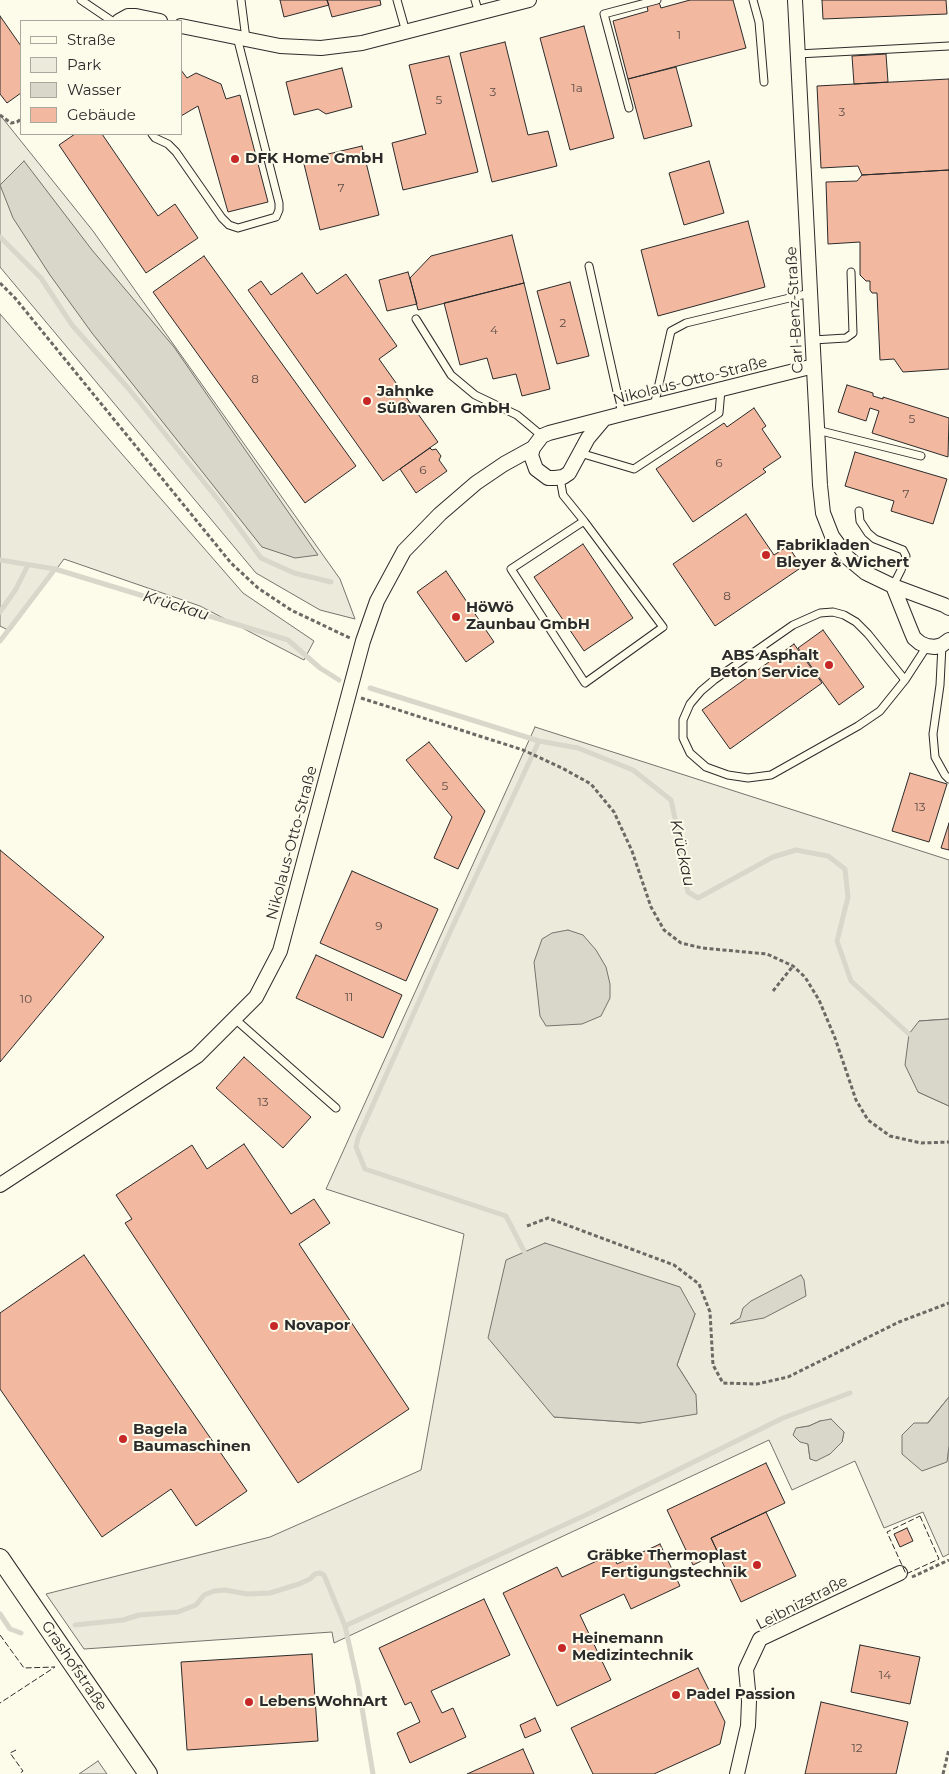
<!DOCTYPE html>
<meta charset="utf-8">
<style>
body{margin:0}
#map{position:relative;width:949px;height:1774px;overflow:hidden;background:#fdfbea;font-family:Montserrat,sans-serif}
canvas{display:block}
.legend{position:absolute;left:20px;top:20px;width:162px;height:115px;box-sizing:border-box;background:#fdfbea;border:1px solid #a9a89e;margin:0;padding:6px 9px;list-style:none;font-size:15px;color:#2b2b2b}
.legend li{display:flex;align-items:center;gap:10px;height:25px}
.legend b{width:25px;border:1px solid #a9a89e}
</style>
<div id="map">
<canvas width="949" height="1774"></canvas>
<ul class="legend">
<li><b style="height:6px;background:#fdfbea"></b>Straße</li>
<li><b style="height:14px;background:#ecebdb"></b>Park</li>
<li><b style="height:14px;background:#d8d7c9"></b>Wasser</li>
<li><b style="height:14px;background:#f2b8a0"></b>Gebäude</li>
</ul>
</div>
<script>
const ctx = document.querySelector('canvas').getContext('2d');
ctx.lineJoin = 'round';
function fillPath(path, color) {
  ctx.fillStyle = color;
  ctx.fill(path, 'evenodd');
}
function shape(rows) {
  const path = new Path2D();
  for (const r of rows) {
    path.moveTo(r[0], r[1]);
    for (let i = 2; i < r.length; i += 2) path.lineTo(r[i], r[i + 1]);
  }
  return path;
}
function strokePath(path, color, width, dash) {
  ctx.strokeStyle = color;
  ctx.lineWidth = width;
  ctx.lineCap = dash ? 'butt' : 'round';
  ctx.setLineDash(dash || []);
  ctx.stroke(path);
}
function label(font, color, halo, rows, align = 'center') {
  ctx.font = font + ' Montserrat,sans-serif';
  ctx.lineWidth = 4;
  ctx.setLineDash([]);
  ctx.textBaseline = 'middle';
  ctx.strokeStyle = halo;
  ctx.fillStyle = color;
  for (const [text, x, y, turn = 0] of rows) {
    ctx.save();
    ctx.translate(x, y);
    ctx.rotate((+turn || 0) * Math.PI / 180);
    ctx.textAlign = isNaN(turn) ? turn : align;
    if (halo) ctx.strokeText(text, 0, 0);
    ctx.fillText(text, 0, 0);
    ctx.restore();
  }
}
const green = shape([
 [0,115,93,231,340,579,355,619,320,610,256,573,0,267,0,115],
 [0,314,243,593,314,641,304,660,200,606,64,559,10,631,0,626,0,314],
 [535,727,949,860,949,1019,919,1021,918,1092,949,1106,949,1397,902,1454,946,1462,949,1446,949,1554,943,1557,923,1512,884,1528,855,1461,792,1490,769,1440,334,1643,332,1632,84,1649,46,1594,270,1537,421,1470,464,1234,326,1189,535,727],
 [695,1314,677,1365,696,1395,640,1423,554,1417,695,1314],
 [820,1421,844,1432,842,1442,830,1454,810,1459,808,1444,797,1428,809,1426,820,1421]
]);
const parking = shape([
 [98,1761,107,1774,79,1774,98,1761]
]);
const water = shape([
 [24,161,92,250,174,347,318,555,295,558,262,547,92,333,50,275,13,218,0,185,24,161],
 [568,930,583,935,596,950,606,967,610,984,610,998,601,1016,582,1024,546,1026,540,1016,534,962,542,939,552,933,568,930],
 [949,1019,949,1106,918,1092,905,1065,909,1034,919,1021,949,1019],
 [545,1243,680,1287,695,1314,677,1365,696,1395,697,1414,640,1423,554,1417,488,1338,506,1260,545,1243],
 [801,1275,804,1280,806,1296,764,1318,730,1324,740,1318,743,1308,751,1301,801,1275],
 [949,1397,949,1446,947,1462,922,1471,902,1454,902,1435,914,1423,928,1423,949,1397],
 [831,1419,844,1432,842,1442,830,1454,816,1461,810,1459,808,1444,800,1442,793,1435,796,1428,809,1426,820,1421,831,1419]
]);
const stream = shape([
 [0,237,41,278,72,325,128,388,220,502,261,558,294,573,331,582],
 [0,560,55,569,288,640,320,668,339,680],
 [0,612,16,589,28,565],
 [0,641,55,569],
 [370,688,539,741,578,748,633,770,671,800,680,841,684,878,688,892,698,898,773,857,796,850,828,856,845,869,848,897,837,941,851,981,909,1034],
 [524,1251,506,1216,365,1169,356,1147,358,1138,450,932,539,741],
 [0,1614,10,1629,21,1633],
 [75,1625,123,1620,139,1615,178,1612,196,1605,204,1595,214,1591,225,1590,247,1594,270,1593,299,1584,310,1579,315,1574,320,1573,324,1575,345,1626,590,1513,783,1418,850,1393],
 [345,1626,358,1684,373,1774]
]);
const building = shape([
 [280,0,327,0,329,5,284,17,280,0],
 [327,0,380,0,381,5,332,17,327,0],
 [690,0,733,0,746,48,628,79,613,21,648,11,647,6,659,2,661,8,690,0],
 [822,0,946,0,947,14,823,19,822,0],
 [0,16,21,46,21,93,7,103,0,94,0,16],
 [584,26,614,138,570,150,540,38,584,26],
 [505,42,528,135,548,131,557,166,492,182,460,53,505,42],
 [886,54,888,82,854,84,852,56,886,54],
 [449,56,478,172,403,190,392,143,426,134,409,65,449,56],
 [676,67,692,126,644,139,628,79,676,67],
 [342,68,352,107,326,114,318,109,294,115,286,82,342,68],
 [181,70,187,78,196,73,221,84,226,99,240,95,268,202,228,212,198,106,181,116,181,70],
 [949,79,949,170,862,175,858,166,821,168,817,86,949,79],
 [75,134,102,134,158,216,175,204,198,238,146,273,59,145,75,134],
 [362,146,379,215,320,230,303,160,362,146],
 [709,161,724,213,684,225,669,173,709,161],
 [949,170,949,369,903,372,894,359,880,360,877,293,872,293,870,290,870,281,866,281,860,275,860,242,828,244,826,182,857,181,862,175,949,170],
 [748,221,765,287,658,316,641,250,748,221],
 [512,235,524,283,418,310,410,278,431,256,512,235],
 [204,256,356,466,305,503,153,292,204,256],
 [408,272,417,304,387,311,379,280,408,272],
 [302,273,317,294,346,274,397,346,379,359,438,442,383,481,248,290,261,281,271,295,302,273],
 [570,282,589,356,557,364,537,291,570,282],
 [524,283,550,389,522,396,516,374,493,379,487,358,460,365,444,303,524,283],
 [847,385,873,393,873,396,883,399,883,397,949,418,948,457,872,433,879,411,870,408,866,421,838,412,847,385],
 [754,408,766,426,762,429,781,457,763,469,766,472,693,522,656,469,724,423,727,427,754,408],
 [430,448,432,450,436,449,441,456,439,460,447,471,416,493,400,469,430,448],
 [855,452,947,479,933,524,891,511,894,501,845,486,855,452],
 [746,514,774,555,788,546,802,567,715,626,673,564,746,514],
 [583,544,633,618,584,651,534,577,583,544],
 [446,571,494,642,466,662,417,592,446,571],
 [823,630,864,687,839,705,798,648,823,630],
 [794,644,822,683,730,749,702,710,794,644],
 [429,742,485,811,458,869,434,858,452,817,406,760,429,742],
 [910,773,947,784,929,842,892,831,910,773],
 [949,823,949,850,941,848,949,823],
 [0,850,104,937,0,1062,0,850],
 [352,871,438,909,406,981,320,943,352,871],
 [316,955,402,995,383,1038,296,998,316,955],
 [244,1057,311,1117,283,1148,216,1088,244,1057],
 [244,1144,291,1214,314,1199,330,1223,299,1244,409,1409,298,1483,125,1223,132,1219,116,1195,192,1145,207,1169,244,1144],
 [84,1255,247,1491,196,1526,171,1489,102,1537,0,1389,0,1313,84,1255],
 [766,1463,785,1503,711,1538,718,1553,693,1565,667,1510,766,1463],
 [766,1512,796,1576,741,1602,711,1538,766,1512],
 [907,1528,913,1541,900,1547,894,1534,907,1528],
 [660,1544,680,1586,631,1609,624,1594,580,1615,611,1680,557,1706,503,1593,557,1567,562,1577,612,1554,617,1564,660,1544],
 [484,1599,510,1655,431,1691,442,1713,453,1708,466,1737,410,1763,397,1733,420,1722,411,1702,405,1705,379,1648,484,1599],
 [860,1645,920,1657,910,1704,851,1692,860,1645],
 [312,1654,318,1741,187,1750,181,1662,312,1654],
 [698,1668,725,1722,720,1744,654,1774,593,1774,571,1728,698,1668],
 [821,1702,908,1722,896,1774,805,1774,821,1702],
 [535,1718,541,1731,525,1738,520,1725,535,1718],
 [523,1749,534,1774,467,1774,523,1749]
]);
const path = shape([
 [0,115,11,123,17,122,21,119],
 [0,283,15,298,231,563,258,588,291,610,350,638],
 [361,698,523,750,562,768,591,784,614,812,632,851,651,907,664,930,681,943,702,948,767,954,793,966,805,977,819,1000,835,1038,856,1100,868,1120,890,1136,921,1143,949,1142],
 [773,991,793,966],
 [527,1226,548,1218,674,1265,699,1284,710,1312,713,1365,723,1383,757,1384,788,1377,899,1322,949,1303],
 [912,1577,949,1560],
 [943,1774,949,1749]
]);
const service = shape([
 [81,0,112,21],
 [241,0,246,39],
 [397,0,406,32],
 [475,0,479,13],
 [753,0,759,22,764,82],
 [798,54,949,46],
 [629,108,604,14,657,0],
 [152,134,155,138,168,144,176,152,222,218,229,225,238,228,276,217,279,210,279,203,237,37],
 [589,266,622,414],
 [416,319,451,375,475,395,517,415,542,436],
 [813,340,846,338,853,333,851,272],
 [654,406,671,331,686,323,810,293],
 [817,430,921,456],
 [580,453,634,469,719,413,721,390],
 [560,478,563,495,584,521,663,627,585,683,511,569,584,521],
 [859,511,860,521,868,533,875,539,903,550,906,556,901,570,893,586],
 [942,645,940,685,933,734,935,757,945,775,949,779],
 [905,680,868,634,856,622,844,615,833,612,820,613,793,625,714,680,701,691,690,704,683,720,683,738,690,753,706,767,728,775,748,778,771,775,858,726,880,711,905,680,927,646],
 [235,1019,336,1108]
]);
const minor = shape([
 [795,0,820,485,823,513,832,536,848,558,866,573,893,586,944,605,949,608],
 [119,21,128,16,136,16,160,21],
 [181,26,280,46,321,48,362,43,529,0],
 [604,419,588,438,569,473,563,477,555,478,548,478,536,469,531,455,533,448,542,436,549,433,622,414,814,366],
 [893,586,911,631,914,638,920,643,927,646,935,647,942,645,949,640],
 [0,1185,197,1056,256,997,280,951,363,641,377,601,404,551,440,514,476,483,504,464,533,448],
 [737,1774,748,1726,749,1701,746,1669,760,1639,900,1573]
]);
const tertiary = shape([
 [0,1558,148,1774]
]);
const fence = shape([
 [920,1516,939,1559,906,1574,887,1532,920,1516],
 [0,1635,24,1668,55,1667,0,1703],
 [16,1750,10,1753,23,1771,19,1774]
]);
const markers = [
 [235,159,5,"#c62828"],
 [367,401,5,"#c62828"],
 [766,555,5,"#c62828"],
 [456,617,5,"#c62828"],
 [829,665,5,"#c62828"],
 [274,1326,5,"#c62828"],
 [123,1439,5,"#c62828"],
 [757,1565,5,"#c62828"],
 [562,1648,5,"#c62828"],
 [676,1695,5,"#c62828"],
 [249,1702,5,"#c62828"]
];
const numberNames = [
 ["1",679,35],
 ["1a",577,88],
 ["3",493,92],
 ["5",439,100],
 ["3",842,112],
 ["7",341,188],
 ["2",563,323],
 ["4",494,330],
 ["8",255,379],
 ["5",912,419],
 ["6",719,463],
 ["6",423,470],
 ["7",906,494],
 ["8",727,596],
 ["5",445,786],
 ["13",920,807],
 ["9",379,926],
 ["11",349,997],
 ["10",26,999],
 ["13",263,1102],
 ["14",885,1675],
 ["12",857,1748]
];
const poiNames = [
 ["DFK Home GmbH",245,159],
 ["Jahnke",377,392],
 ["Süßwaren GmbH",377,409],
 ["Fabrikladen",776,546],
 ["Bleyer & Wichert",776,563],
 ["HöWö",466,608],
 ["Zaunbau GmbH",466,625],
 ["ABS Asphalt",819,656,"right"],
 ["Beton Service",819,673,"right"],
 ["Novapor",284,1326],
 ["Bagela",133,1430],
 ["Baumaschinen",133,1447],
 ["Gräbke Thermoplast",747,1556,"right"],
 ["Fertigungstechnik",747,1573,"right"],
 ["Heinemann",572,1639],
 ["Medizintechnik",572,1656],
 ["Padel Passion",686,1695],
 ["LebensWohnArt",259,1702]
];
const streetNames = [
 ["Carl-Benz-Straße",795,310,-93],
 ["Nikolaus-Otto-Straße",690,381,-14],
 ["Nikolaus-Otto-Straße",292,843,-75],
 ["Leibnizstraße",802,1603,-27],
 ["Grashofstraße",74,1666,56]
];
const waterNames = [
 ["Krückau",176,606,17],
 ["Krückau",682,853,78]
];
fillPath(green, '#ecebdb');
strokePath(green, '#74746e', 1);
fillPath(parking, '#eceadb');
strokePath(parking, '#74746e', 1);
fillPath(water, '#d8d7c9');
strokePath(water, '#74746e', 1);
strokePath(stream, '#d8d7c9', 5);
fillPath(building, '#f2b8a0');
strokePath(building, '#2b2b2b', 1);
strokePath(service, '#2b2b2b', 9);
strokePath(minor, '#2b2b2b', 16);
strokePath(tertiary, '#2b2b2b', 20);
strokePath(path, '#6a6964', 3, [4, 2.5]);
strokePath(service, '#fdfbea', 7);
strokePath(minor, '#fdfbea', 14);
strokePath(tertiary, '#fdfbea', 18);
strokePath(fence, '#2b2b2b', 1, [6, 2.5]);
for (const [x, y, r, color] of markers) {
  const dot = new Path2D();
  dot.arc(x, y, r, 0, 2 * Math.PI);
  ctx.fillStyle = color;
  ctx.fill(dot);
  strokePath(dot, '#fdfbea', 2);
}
label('12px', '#5d4e48', null, numberNames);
label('bold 15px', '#2b2b2b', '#fdfbea', poiNames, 'left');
label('15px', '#2b2b2b', '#fdfbea', streetNames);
label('italic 16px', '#2b2b2b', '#fdfbea', waterNames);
</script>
